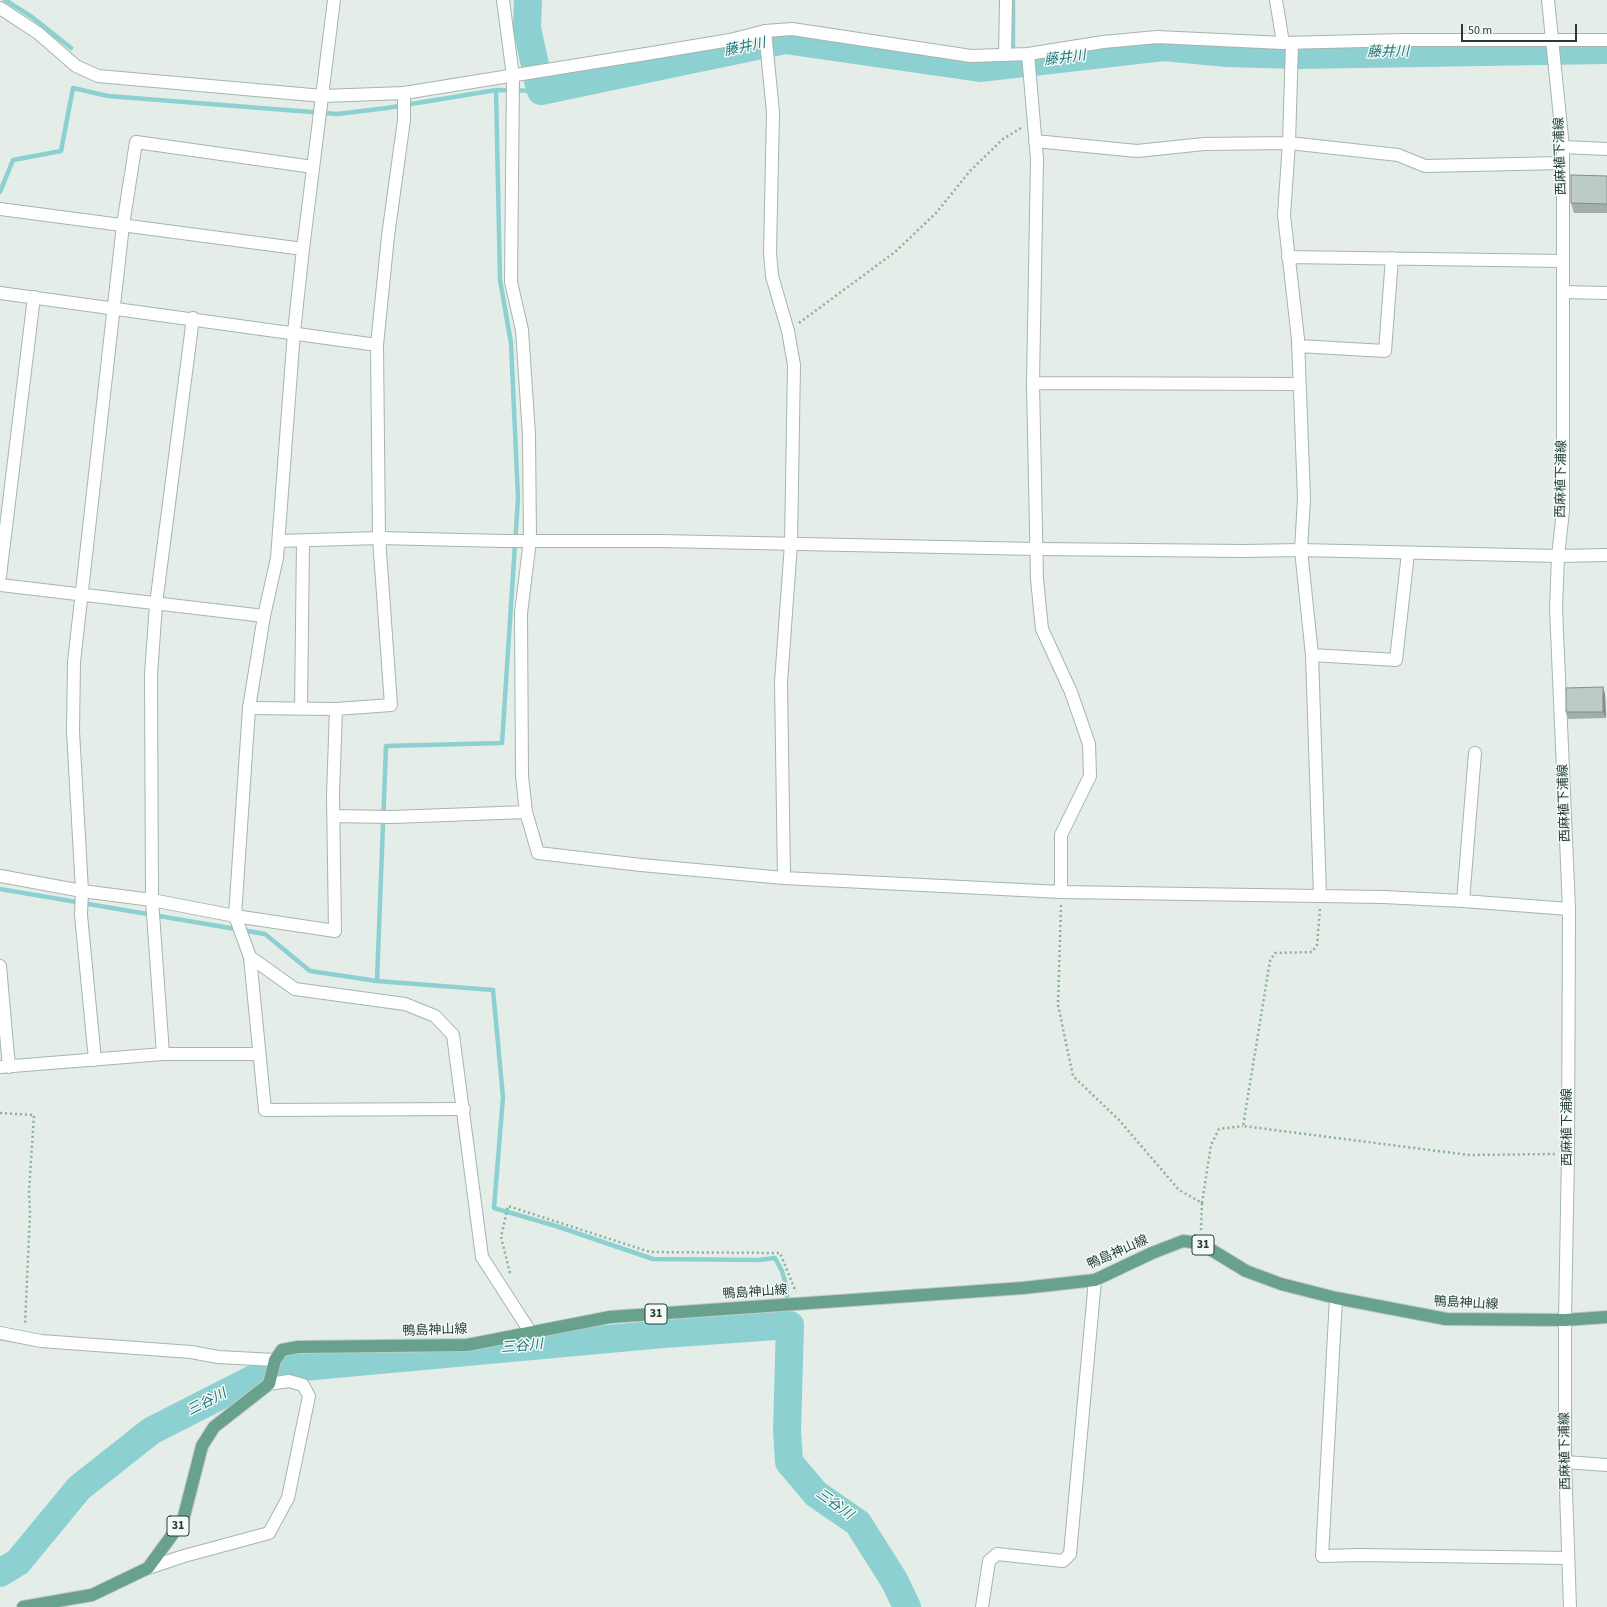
<!DOCTYPE html>
<meta charset="utf-8">
<style>
body{margin:0}
#map{position:relative;width:1607px;height:1607px;overflow:hidden;background:#e4ede8;font-family:"Source Sans 3",sans-serif}
canvas{display:block}
.scale{position:absolute;left:1461px;top:24px;width:116px;height:18px;box-sizing:border-box;border:2px solid #233f34;border-top:0;padding-left:5px;font-size:12px;line-height:14px;white-space:nowrap;color:#233f34;-webkit-text-stroke:3px #f5faf7;paint-order:stroke}
</style>
<div id="map">
<canvas width="1607" height="1607"></canvas>
<div class="scale">50 m</div>
</div>
<script>
const ctx = document.querySelector('canvas').getContext('2d');
ctx.lineJoin = 'round';
function shape(rows) {
  const path = new Path2D();
  for (const r of rows) {
    path.moveTo(r[0], r[1]);
    for (let i = 2; i < r.length; i += 2) path.lineTo(r[i], r[i + 1]);
  }
  return path;
}
function strokePath(path, color, width, dash) {
  ctx.strokeStyle = color;
  ctx.lineWidth = width;
  ctx.lineCap = dash ? 'butt' : 'round';
  ctx.setLineDash(dash || []);
  ctx.stroke(path);
}
function fillPath(path, color) {
  ctx.fillStyle = color;
  ctx.fill(path, 'evenodd');
}
function label(font, color, halo, rows, align = 'center') {
  ctx.font = font + ' "Source Sans 3","Noto Sans JP",sans-serif';
  ctx.lineWidth = 3;
  ctx.setLineDash([]);
  ctx.textBaseline = 'middle';
  ctx.strokeStyle = halo;
  ctx.fillStyle = color;
  for (const [text, x, y, turn = 0] of rows) {
    ctx.save();
    ctx.translate(x, y);
    ctx.rotate((+turn || 0) * Math.PI / 180);
    ctx.textAlign = isNaN(turn) ? turn : align;
    if (halo) ctx.strokeText(text, 0, 0);
    ctx.fillText(text, 0, 0);
    ctx.restore();
  }
}
const stream = shape([
 [5,0,32,17,71,48],
 [1013,47,1013,0],
 [1013,60,1013,64],
 [0,192,13,160,61,151,73,88,108,96,337,114,387,108,496,90,541,91],
 [0,889,265,934,310,971,377,981,493,990,503,1097,494,1208,556,1226,653,1259,759,1260,775,1258,782,1271,786,1285,790,1325],
 [377,981,386,746,502,743,518,498,511,343,500,280,496,90]
]);
const river = shape([
 [528,0,527,28,535,65],
 [538,81,541,91,785,40,980,68,1164,47,1227,53,1298,55,1607,50],
 [0,1573,18,1562,79,1488,151,1431,253,1379,281,1369,663,1334,790,1325,787,1431,789,1462,816,1494,858,1523,894,1580,907,1607]
]);
const path = shape([
 [799,323,895,252,937,212,970,171,1003,139,1021,128],
 [1061,905,1058,1005,1073,1076,1119,1120,1179,1190,1202,1203,1201,1230],
 [1320,909,1317,945,1312,952,1275,953,1270,961,1243,1126,1469,1155,1555,1154],
 [0,1113,34,1115,29,1192,30,1212,25,1325],
 [1202,1203,1211,1145,1219,1129,1243,1126],
 [510,1273,501,1237,508,1206,650,1252,780,1253,796,1292]
]);
const minor = shape([
 [503,0,513,76,511,282,522,330,529,435,530,540,521,613,522,776,526,812,538,853,641,865,784,878,1061,892,1383,897,1463,901,1569,909],
 [1276,0,1283,43],
 [765,31,773,112,770,252,772,276,788,331,794,365,791,544,781,682,784,878],
 [1292,43,1289,143,1284,215,1298,339,1304,498,1301,550,1312,655,1320,895],
 [1028,54,1037,159,1033,383,1037,579,1042,629,1071,692,1089,744,1090,776,1061,835,1061,892],
 [1005,55,1006,0],
 [1035,141,1137,151,1204,144,1289,143,1398,155,1425,166,1563,163],
 [1563,147,1607,149],
 [0,209,303,249],
 [1288,257,1563,261],
 [1563,292,1607,293],
 [0,293,377,345],
 [1298,346,1385,351,1392,258],
 [1033,383,1299,384],
 [0,576,34,297],
 [0,585,264,616],
 [1312,655,1396,660,1408,553],
 [249,708,336,709,391,705,379,538,377,345,388,236,404,120,404,93],
 [301,709,303,541],
 [333,816,392,817,526,812],
 [0,876,82,891,152,900,235,916,335,931,333,795,336,709],
 [1463,901,1475,753],
 [250,957,265,1110,464,1109],
 [0,966,9,1067],
 [163,1054,152,900,151,675,156,604,193,318],
 [95,1060,81,915,82,891,73,731,74,662,123,225,136,142,313,167],
 [0,1067,163,1054,259,1054],
 [1336,1298,1322,1556,1360,1555,1568,1558],
 [0,1333,41,1341,191,1352,218,1357,275,1360],
 [1565,1462,1607,1465],
 [148,1568,184,1556,269,1533,288,1498,309,1396,303,1385,289,1381,269,1384],
 [982,1607,989,1561,997,1554,1063,1561,1070,1554,1095,1280]
]);
const tertiary = shape([
 [334,0,303,249,294,332,277,558,264,616,249,708,235,916,250,957,295,989,405,1004,435,1016,453,1035,482,1257,531,1333],
 [0,8,38,33,76,66,98,76,323,96,404,93,646,54,730,40,765,31,792,29,971,56,1028,54,1103,42,1157,37,1283,43,1404,40,1607,40],
 [279,541,379,538,504,541,661,541,1036,549,1244,551,1301,550,1558,556,1607,555]
]);
const secondary = shape([
 [1548,0,1563,147,1563,511,1558,556,1556,608,1569,909,1568,1154,1565,1320,1565,1462,1570,1607]
]);
const primary = shape([
 [23,1607,92,1595,148,1568,183,1520,202,1446,214,1427,269,1384,275,1360,282,1350,298,1347,467,1345,610,1317,1023,1288,1095,1280,1152,1253,1183,1241,1200,1243,1246,1271,1281,1284,1336,1298,1446,1319,1565,1320,1607,1317]
]);
const wall = shape([
 [1607,176,1607,213,1574,213,1571,203],
 [1605,694,1606,718,1568,719,1566,712]
]);
const shadedWall = shape([
 [1603,687,1605,694,1606,718,1603,712]
]);
const building = shape([
 [1571,175,1607,176,1607,204,1571,203,1571,175],
 [1603,687,1603,712,1566,712,1566,688,1603,687]
]);
const shields = [
 [1203,1245,22],
 [656,1314,22],
 [178,1526,22]
];
const shieldNames = [
 ["31",1203,1245],
 ["31",656,1314],
 ["31",178,1526]
];
const streetNames = [
 ["西麻植下浦線",1561,156,-92],
 ["西麻植下浦線",1562,479,-89],
 ["西麻植下浦線",1565,803,-92],
 ["西麻植下浦線",1568,1127,-90],
 ["鴨島神山線",1118,1253,-24],
 ["鴨島神山線",755,1293,-4],
 ["鴨島神山線",1466,1304,3],
 ["鴨島神山線",435,1331,-2],
 ["西麻植下浦線",1566,1451,-91]
];
const waterNames = [
 ["藤井川",745,48,-12],
 ["藤井川",1388,53,-1],
 ["藤井川",1065,59,-7],
 ["三谷川",522,1347,-5],
 ["三谷川",207,1403,-27],
 ["三谷川",834,1505,36]
];
strokePath(stream, '#8dd0d2', 4.5);
strokePath(river, '#8dd0d2', 28);
strokePath(minor, '#a6b5ae', 14);
strokePath(tertiary, '#a6b5ae', 14);
strokePath(secondary, '#a2b9ae', 14);
strokePath(primary, '#c1c9c6', 14);
strokePath(path, '#85b19d', 2.5, [2, 3]);
strokePath(minor, '#fff', 12);
strokePath(tertiary, '#fff', 12);
strokePath(secondary, '#fff', 12);
strokePath(primary, '#69a28c', 12);
fillPath(wall, '#a2afa8');
fillPath(shadedWall, '#848e88');
fillPath(building, '#bccbc3');
strokePath(building, '#848e88', 1);
for (const [x, y, w] of shields) {
  const box = new Path2D();
  box.roundRect(x - w / 2, y - 10, w, 20, 3);
  ctx.fillStyle = '#f5faf7';
  ctx.fill(box);
  strokePath(box, '#233f34', 1);
}
label('bold 12px', '#233f34', null, shieldNames);
label('13px', '#233f34', '#f5faf7', streetNames);
label('italic 14px', '#1d787b', '#f5faf7', waterNames);
</script>
